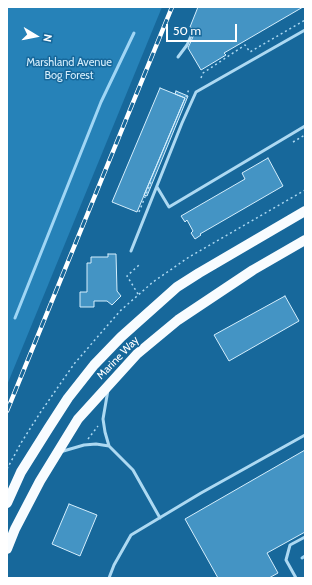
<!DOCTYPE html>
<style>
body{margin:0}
#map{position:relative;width:312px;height:585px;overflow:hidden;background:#17689b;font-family:Cabin,sans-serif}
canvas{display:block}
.frame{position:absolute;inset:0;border:8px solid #fff;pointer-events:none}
.north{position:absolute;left:16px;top:16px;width:40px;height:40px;-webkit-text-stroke:3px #17689b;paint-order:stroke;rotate:100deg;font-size:11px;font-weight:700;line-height:16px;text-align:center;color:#fff}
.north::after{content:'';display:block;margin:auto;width:14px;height:18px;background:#fff;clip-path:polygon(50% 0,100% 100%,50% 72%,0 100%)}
.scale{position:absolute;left:166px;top:24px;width:71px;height:18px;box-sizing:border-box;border:2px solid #fff;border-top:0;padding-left:5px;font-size:12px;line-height:14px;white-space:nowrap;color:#fff;-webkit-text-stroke:3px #17689b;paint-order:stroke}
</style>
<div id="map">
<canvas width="312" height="585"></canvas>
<div class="frame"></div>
<div class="north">N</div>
<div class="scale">50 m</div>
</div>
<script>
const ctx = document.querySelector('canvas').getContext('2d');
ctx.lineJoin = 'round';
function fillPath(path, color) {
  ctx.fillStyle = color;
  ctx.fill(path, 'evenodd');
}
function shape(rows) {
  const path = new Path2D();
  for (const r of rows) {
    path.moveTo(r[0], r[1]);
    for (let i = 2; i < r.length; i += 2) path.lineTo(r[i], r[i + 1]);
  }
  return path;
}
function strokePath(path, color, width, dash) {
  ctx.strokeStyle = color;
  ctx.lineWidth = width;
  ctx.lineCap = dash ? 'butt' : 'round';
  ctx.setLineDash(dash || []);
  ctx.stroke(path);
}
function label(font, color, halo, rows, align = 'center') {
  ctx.font = font + ' Cabin,sans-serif';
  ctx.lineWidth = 3;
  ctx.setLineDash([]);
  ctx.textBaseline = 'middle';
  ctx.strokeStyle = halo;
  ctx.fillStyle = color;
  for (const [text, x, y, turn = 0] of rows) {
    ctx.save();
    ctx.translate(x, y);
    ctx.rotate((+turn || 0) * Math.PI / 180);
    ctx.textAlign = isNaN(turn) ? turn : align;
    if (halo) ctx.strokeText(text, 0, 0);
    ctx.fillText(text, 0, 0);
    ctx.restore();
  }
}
const green = shape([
 [7,7,162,7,7,385]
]);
const stream = shape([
 [15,318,101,102,134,33],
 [302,558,305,556]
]);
const building = shape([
 [198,7,303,7,224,53,226,55,201,70,188,48,196,30,190,27,198,7],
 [160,88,185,98,137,212,112,202,160,88],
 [176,91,188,96,147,196,144,195,185,98,175,94,176,91],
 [268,158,283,186,200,234,201,235,195,239,191,233,193,231,187,220,185,222,181,216,245,179,242,173,268,158],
 [108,254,116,254,117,291,121,296,112,305,107,301,94,301,94,307,80,307,80,292,87,292,87,263,91,263,91,257,108,257,108,254],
 [285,296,299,321,229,361,214,335,285,296],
 [305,450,305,532,267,553,278,573,269,578,218,578,185,519,305,450],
 [69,504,97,515,80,556,52,544,69,504]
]);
const path = shape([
 [201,78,203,73,245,45,250,52,305,20],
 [186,97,189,89],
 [293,142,305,135],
 [139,212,151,182],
 [138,294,127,276,139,265],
 [88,439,98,426],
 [7,469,21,443,40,413,74,364,120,311,153,282,189,257,305,190]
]);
const service = shape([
 [178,57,187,45,194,29],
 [157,187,169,207,305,126],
 [131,251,182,123,196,92,305,30],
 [108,390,103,419,105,432,109,446,133,470,160,518],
 [60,452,84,445,96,444,109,446],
 [109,578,114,565,131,535,201,493,305,435],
 [296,578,286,560,290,545,305,537]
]);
const primary = shape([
 [7,503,21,472,48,429,68,398,94,365,121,337,177,287,199,273,305,211],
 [7,549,15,529,40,481,78,419,137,354,178,320,253,270,305,240]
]);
const rail = shape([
 [7,411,172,7]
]);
const parkNames = [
 ["Marshland Avenue",69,63],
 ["Bog Forest",69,76]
];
const streetNames = [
 ["Marine Way",118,358,-46]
];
fillPath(green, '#2682b8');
strokePath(stream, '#a0d6f5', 3);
fillPath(building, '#4494c4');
strokePath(building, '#d5eefc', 1);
strokePath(path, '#add9f2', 1.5, [2, 3]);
strokePath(service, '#add9f2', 3);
strokePath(primary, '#f8fcff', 10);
strokePath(rail, '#fff', 4.5);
strokePath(rail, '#17689b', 3, [9]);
label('11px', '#d5eefc', '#17689b', parkNames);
label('11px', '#fff', '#17689b', streetNames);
</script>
